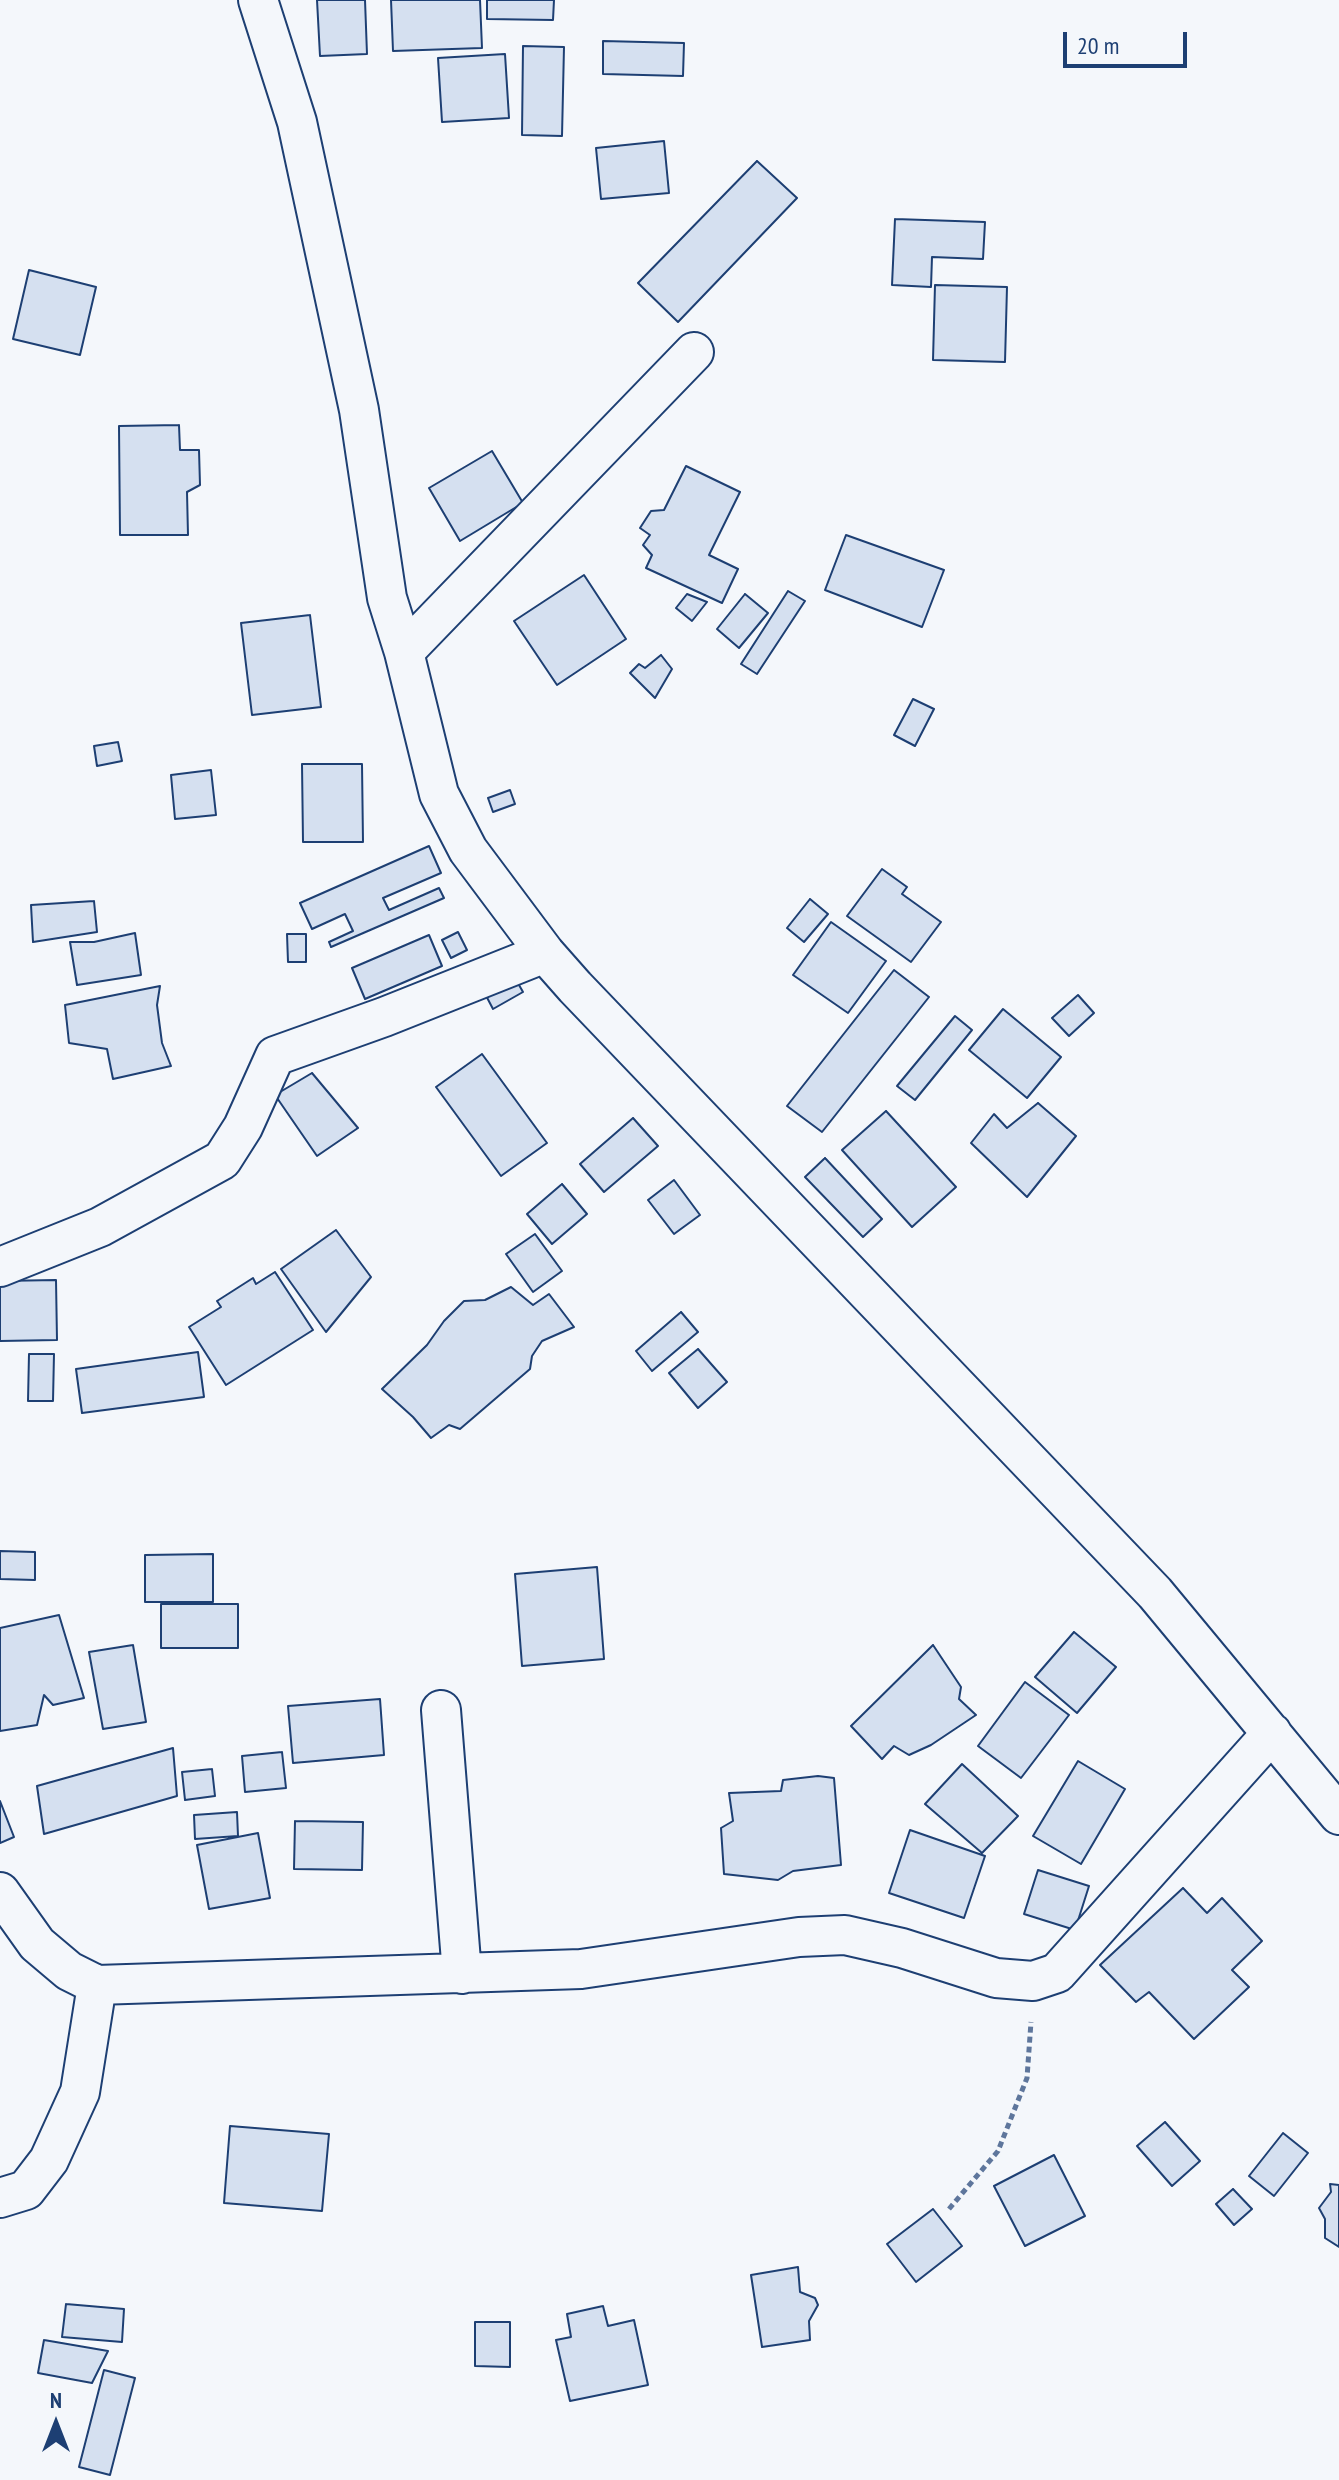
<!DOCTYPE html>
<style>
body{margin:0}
#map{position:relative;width:1339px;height:2480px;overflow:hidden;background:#f4f7fb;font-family:"PT Sans Narrow",sans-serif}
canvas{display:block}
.north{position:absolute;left:16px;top:2384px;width:80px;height:80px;-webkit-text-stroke:6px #f4f7fb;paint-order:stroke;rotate:0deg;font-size:22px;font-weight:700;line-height:32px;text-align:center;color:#1d3f73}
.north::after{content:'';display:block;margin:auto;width:28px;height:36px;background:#1d3f73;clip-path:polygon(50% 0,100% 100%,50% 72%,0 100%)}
.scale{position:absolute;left:1063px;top:32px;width:124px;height:36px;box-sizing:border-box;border:4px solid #1d3f73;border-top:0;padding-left:10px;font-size:24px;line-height:28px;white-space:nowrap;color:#1d3f73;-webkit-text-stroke:6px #f4f7fb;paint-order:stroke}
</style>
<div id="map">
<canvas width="1339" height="2480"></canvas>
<div class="north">N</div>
<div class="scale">20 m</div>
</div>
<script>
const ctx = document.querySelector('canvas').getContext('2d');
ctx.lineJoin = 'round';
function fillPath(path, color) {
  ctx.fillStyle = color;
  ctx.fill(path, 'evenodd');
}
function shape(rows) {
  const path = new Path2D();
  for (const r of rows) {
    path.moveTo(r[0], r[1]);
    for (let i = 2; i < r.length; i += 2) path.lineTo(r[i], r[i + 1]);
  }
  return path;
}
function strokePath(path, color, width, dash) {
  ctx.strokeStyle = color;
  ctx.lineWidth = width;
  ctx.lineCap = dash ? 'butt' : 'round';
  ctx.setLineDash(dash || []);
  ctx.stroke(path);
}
const building = shape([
 [317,0,365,0,367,54,320,56,317,0],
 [391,0,480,0,482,48,393,51,391,0],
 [487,0,554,0,553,20,487,19,487,0],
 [603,41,684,43,683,76,603,74,603,41],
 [523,46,564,47,562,136,522,135,523,46],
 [505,54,509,118,442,122,438,58,505,54],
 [664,141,669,193,601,199,596,148,664,141],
 [757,161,797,198,678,322,638,283,757,161],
 [895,219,985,222,983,259,932,257,931,287,892,285,895,219],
 [29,270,96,287,80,355,13,339,29,270],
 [935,285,1007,287,1005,362,933,360,935,285],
 [179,425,180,450,199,450,200,485,187,492,188,535,120,535,119,426,179,425],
 [492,451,523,503,460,541,429,488,492,451],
 [686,466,740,492,709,555,738,569,722,603,646,568,652,555,643,545,650,535,640,528,651,511,664,510,686,466],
 [846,535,944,570,922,627,825,590,846,535],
 [584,575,626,639,557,685,514,621,584,575],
 [788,591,805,601,757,674,741,664,788,591],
 [687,594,707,602,692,621,676,608,687,594],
 [745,594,768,613,739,648,717,629,745,594],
 [310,615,321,707,252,715,241,623,310,615],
 [661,655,672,669,655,698,630,673,639,664,645,668,661,655],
 [913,699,934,709,915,746,894,735,913,699],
 [118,742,122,761,97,766,94,746,118,742],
 [302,764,362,764,363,842,303,842,302,764],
 [211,770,216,815,175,819,171,775,211,770],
 [510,790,515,804,493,812,488,798,510,790],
 [429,846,441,873,383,898,389,910,439,888,444,898,331,947,329,942,353,931,345,914,312,929,300,903,429,846],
 [882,869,907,887,902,894,941,922,911,962,847,916,882,869],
 [810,899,828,914,804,942,787,928,810,899],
 [94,901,97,932,33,942,31,905,94,901],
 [831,922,886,961,848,1013,793,975,831,922],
 [458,932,467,950,451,958,442,940,458,932],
 [135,933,141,975,77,985,70,942,94,942,135,933],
 [287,934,306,934,306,962,288,962,287,934],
 [429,935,442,966,365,999,352,968,429,935],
 [894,970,929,997,822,1132,787,1106,894,970],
 [511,971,523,992,493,1009,482,988,511,971],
 [160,986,157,1005,162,1043,171,1066,113,1079,107,1049,69,1043,65,1005,160,986],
 [1078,995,1094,1013,1069,1036,1052,1018,1078,995],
 [1003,1009,1061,1057,1027,1098,969,1050,1003,1009],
 [955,1016,972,1030,915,1100,897,1086,955,1016],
 [482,1054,547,1143,501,1176,436,1087,482,1054],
 [312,1073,358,1128,317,1156,275,1095,312,1073],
 [1038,1103,1076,1136,1027,1197,971,1143,994,1114,1007,1128,1038,1103],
 [886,1111,956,1187,912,1227,842,1150,886,1111],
 [633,1118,658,1146,604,1192,580,1164,633,1118],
 [825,1158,882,1219,863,1237,805,1177,825,1158],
 [674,1180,700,1215,674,1234,648,1200,674,1180],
 [562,1184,587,1214,552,1244,527,1214,562,1184],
 [336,1230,371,1277,326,1332,281,1269,336,1230],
 [535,1234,562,1271,533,1292,506,1254,535,1234],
 [275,1272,313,1330,226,1385,189,1327,221,1307,217,1301,253,1278,256,1284,275,1272],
 [56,1280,57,1340,0,1341,0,1281,56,1280],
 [511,1287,533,1305,549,1294,574,1327,542,1341,532,1356,530,1369,460,1429,449,1425,431,1438,413,1417,382,1389,427,1345,444,1321,464,1301,485,1300,511,1287],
 [681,1312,698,1332,652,1371,636,1351,681,1312],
 [698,1349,727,1382,698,1408,669,1373,698,1349],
 [198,1352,204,1397,82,1413,76,1369,198,1352],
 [29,1354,54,1354,53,1401,28,1401,29,1354],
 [0,1551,35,1552,35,1580,0,1579,0,1551],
 [213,1554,213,1602,145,1602,145,1555,213,1554],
 [597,1567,604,1659,522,1666,515,1574,597,1567],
 [161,1604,238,1604,238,1648,161,1648,161,1604],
 [59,1615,84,1698,53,1705,44,1695,37,1725,0,1731,0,1628,59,1615],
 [1074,1632,1116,1667,1077,1713,1035,1677,1074,1632],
 [133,1645,146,1722,103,1729,89,1652,133,1645],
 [933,1645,961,1687,959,1699,976,1715,931,1745,909,1755,894,1746,882,1759,851,1726,933,1645],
 [1025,1682,1069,1715,1021,1778,978,1746,1025,1682],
 [380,1699,384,1755,293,1763,288,1706,380,1699],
 [173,1748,177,1796,44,1834,37,1786,173,1748],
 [282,1752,286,1788,245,1792,242,1756,282,1752],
 [1078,1761,1125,1789,1081,1864,1033,1836,1078,1761],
 [962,1764,1018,1816,982,1853,925,1804,962,1764],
 [212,1769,215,1796,185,1800,182,1772,212,1769],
 [818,1776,834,1778,841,1865,793,1871,778,1880,724,1874,721,1828,733,1821,729,1793,781,1791,783,1780,818,1776],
 [0,1801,14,1837,0,1843,0,1801],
 [237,1812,238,1836,195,1839,194,1815,237,1812],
 [295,1821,363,1822,362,1870,294,1869,295,1821],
 [910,1830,985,1856,964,1918,889,1893,910,1830],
 [258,1833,270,1898,209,1909,197,1845,258,1833],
 [1038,1870,1089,1886,1075,1930,1024,1914,1038,1870],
 [1183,1888,1207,1913,1222,1898,1262,1941,1232,1970,1249,1987,1194,2039,1149,1992,1136,2002,1100,1965,1183,1888],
 [1165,2122,1200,2161,1172,2186,1137,2146,1165,2122],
 [230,2126,329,2134,322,2211,224,2203,230,2126],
 [1283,2133,1308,2153,1274,2196,1249,2176,1283,2133],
 [1054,2155,1085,2216,1025,2246,994,2186,1054,2155],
 [1330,2184,1339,2185,1339,2247,1325,2238,1325,2219,1319,2208,1331,2192,1330,2184],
 [1233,2189,1252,2209,1234,2225,1216,2204,1233,2189],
 [933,2209,962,2246,916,2282,887,2244,933,2209],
 [798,2267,800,2292,815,2298,818,2305,809,2321,810,2340,762,2347,751,2275,798,2267],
 [66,2304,124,2309,122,2342,62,2337,66,2304],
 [603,2306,608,2326,634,2320,648,2385,570,2401,556,2340,571,2337,567,2314,603,2306],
 [475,2322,510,2322,510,2367,475,2366,475,2322],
 [44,2340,108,2351,92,2383,38,2373,44,2340],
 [104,2370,135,2378,110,2475,79,2467,104,2370]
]);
const path = shape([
 [949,2209,998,2151,1027,2078,1031,2022]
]);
const minor = shape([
 [258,0,297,122,359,410,387,598,404,652,439,794,468,850,545,953,575,987,1155,1593,1339,1815],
 [404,652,694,352],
 [0,1267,100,1227,222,1160,243,1127,275,1056,384,1017,545,953],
 [441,1710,462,1974],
 [0,1892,37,1944,69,1971,97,1985,581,1969,799,1937,845,1935,902,1948,996,1978,1033,1981,1057,1973,1272,1733],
 [0,2198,26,2190,49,2160,80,2092,97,1985]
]);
fillPath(building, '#d5e0f0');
strokePath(building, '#1d3f73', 2);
strokePath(minor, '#1d3f73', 42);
strokePath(path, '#5e769c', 5, [6, 4]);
strokePath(minor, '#f4f7fb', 38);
</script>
